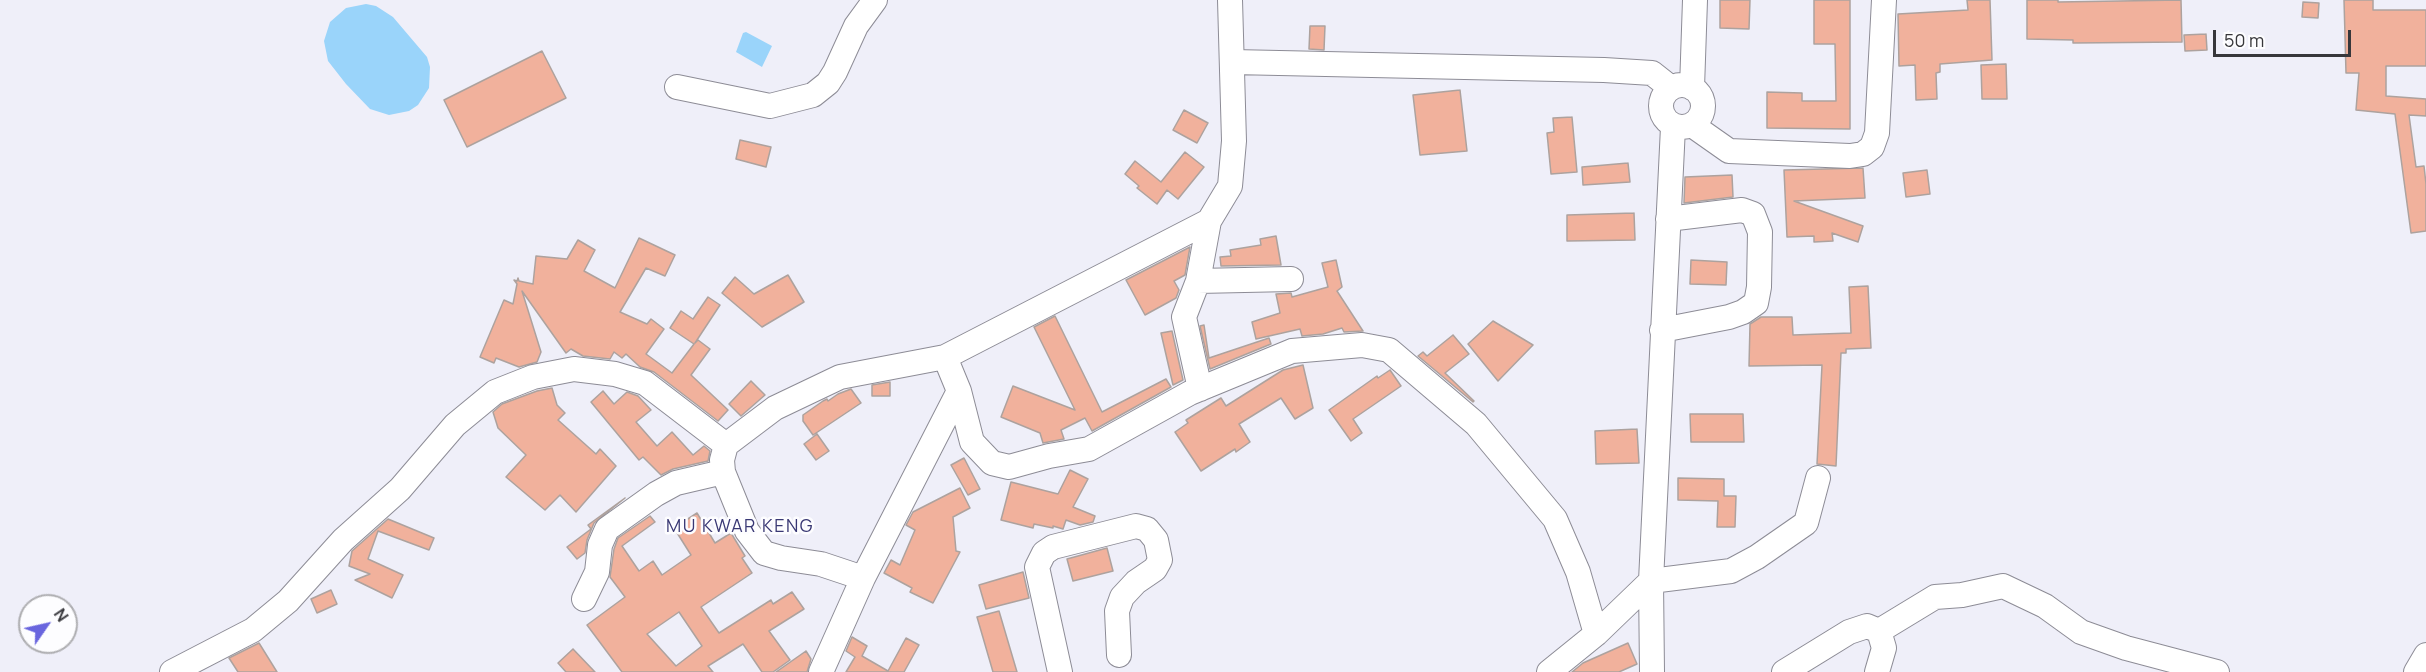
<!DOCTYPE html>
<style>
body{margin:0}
#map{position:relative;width:2426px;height:672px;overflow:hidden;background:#efeff9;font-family:Manrope,sans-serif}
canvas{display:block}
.north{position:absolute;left:18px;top:594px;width:60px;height:60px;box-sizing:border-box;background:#fdfdff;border:2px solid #aeaeb1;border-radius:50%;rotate:56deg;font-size:16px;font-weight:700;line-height:24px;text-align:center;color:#37373b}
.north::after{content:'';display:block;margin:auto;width:21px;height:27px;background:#6965de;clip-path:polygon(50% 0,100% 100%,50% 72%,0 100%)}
.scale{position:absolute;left:2213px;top:30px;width:138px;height:27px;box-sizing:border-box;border:3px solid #37373b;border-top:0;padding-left:8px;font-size:18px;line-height:21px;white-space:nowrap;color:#37373b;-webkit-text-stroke:4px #fdfdff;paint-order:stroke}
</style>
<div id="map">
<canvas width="2426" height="672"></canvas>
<div class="north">N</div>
<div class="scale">50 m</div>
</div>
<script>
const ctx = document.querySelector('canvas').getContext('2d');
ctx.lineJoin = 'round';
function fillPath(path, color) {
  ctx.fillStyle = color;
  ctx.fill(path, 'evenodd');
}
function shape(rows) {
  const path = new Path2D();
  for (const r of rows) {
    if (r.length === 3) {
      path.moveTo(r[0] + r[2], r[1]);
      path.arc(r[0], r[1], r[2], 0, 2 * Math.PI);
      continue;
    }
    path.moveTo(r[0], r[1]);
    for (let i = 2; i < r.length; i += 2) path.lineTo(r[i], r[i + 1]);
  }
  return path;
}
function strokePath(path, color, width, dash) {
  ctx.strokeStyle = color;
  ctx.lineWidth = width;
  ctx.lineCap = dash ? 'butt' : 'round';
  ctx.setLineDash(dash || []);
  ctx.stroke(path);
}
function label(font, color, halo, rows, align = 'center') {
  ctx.font = font + ' Manrope,sans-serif';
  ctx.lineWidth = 5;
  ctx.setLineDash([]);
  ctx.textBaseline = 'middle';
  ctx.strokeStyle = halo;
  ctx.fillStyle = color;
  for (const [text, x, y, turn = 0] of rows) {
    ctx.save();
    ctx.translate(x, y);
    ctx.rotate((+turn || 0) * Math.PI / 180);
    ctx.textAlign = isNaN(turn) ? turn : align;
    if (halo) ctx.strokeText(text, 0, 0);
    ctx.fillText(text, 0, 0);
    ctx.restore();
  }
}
const water = shape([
 [366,4,376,6,393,17,427,57,430,67,429,88,418,105,409,111,389,115,370,109,346,84,328,61,324,41,330,22,346,8],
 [746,32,772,46,762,67,736,52,743,33]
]);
const building = shape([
 [1720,0,1750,0,1749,29,1720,28,1720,0],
 [1814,0,1850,0,1850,129,1767,128,1767,92,1802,93,1802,101,1836,101,1835,44,1814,44,1814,0],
 [1967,0,1990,0,1992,60,1940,64,1940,72,1936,73,1937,99,1916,100,1915,65,1899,66,1898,14,1968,10,1967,0],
 [2027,0,2058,0,2058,2,2181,0,2182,42,2073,43,2073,40,2027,39,2027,0],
 [2344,0,2373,0,2373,10,2426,10,2426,66,2386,66,2386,96,2426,99,2426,116,2409,115,2416,167,2424,166,2426,184,2426,231,2411,233,2395,114,2356,110,2359,73,2346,73,2344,0],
 [2303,2,2319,3,2318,18,2302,17,2303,2],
 [1310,26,1325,26,1324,50,1309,49,1310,26],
 [2206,34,2207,50,2185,51,2184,35,2206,34],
 [542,51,566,98,467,147,444,100,542,51],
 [2006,64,2007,99,1982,99,1981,65,2006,64],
 [1460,90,1467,151,1420,155,1413,95,1460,90],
 [1184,110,1208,123,1197,143,1173,130,1184,110],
 [1572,117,1577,172,1551,174,1547,133,1554,132,1553,118,1572,117],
 [740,140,771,147,766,167,736,159,740,140],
 [1185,152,1204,167,1178,199,1167,190,1157,204,1137,188,1139,186,1125,174,1135,161,1161,182,1185,152],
 [1628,163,1630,182,1583,185,1582,167,1628,163],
 [1863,168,1865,198,1794,201,1863,226,1858,242,1832,233,1833,241,1814,242,1814,236,1787,237,1784,170,1863,168],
 [1927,170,1930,194,1906,197,1903,173,1927,170],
 [1732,175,1733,197,1684,203,1685,177,1732,175],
 [1634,213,1635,240,1567,241,1567,215,1634,213],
 [1276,236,1281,265,1221,266,1220,257,1231,256,1230,250,1261,245,1260,239,1276,236],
 [639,238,675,255,665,276,646,268,620,312,647,324,651,319,664,329,646,354,672,373,694,344,670,328,681,311,693,319,708,297,720,305,695,343,698,340,710,349,691,375,728,410,718,421,654,372,640,367,626,354,622,358,614,352,610,359,583,356,571,349,566,353,522,291,541,352,537,362,519,367,496,358,494,363,480,357,504,300,513,304,517,284,514,280,517,281,518,278,519,281,533,284,536,256,567,259,578,240,595,250,584,271,615,288,639,238],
 [1190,247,1185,275,1174,281,1179,290,1176,298,1145,315,1126,280,1190,247],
 [1336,260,1342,287,1337,291,1363,331,1344,332,1342,328,1323,334,1302,336,1300,329,1256,339,1252,322,1280,313,1276,294,1291,293,1292,297,1328,287,1322,263,1336,260],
 [1691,260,1727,262,1726,285,1690,284,1691,260],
 [788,275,804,302,762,327,722,293,735,277,754,294,788,275],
 [1868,286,1871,348,1846,349,1846,353,1841,353,1836,466,1817,464,1822,365,1749,366,1750,324,1761,317,1792,317,1793,335,1851,333,1849,287,1868,286],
 [1055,316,1102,412,1166,379,1171,387,1092,431,1085,418,1061,430,1064,439,1043,443,1040,433,1001,417,1013,386,1075,410,1034,327,1055,316],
 [1493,321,1533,345,1498,381,1468,344,1493,321],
 [1204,325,1209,358,1269,338,1271,344,1210,369,1200,326,1204,325],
 [1172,331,1183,380,1173,385,1161,333,1172,331],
 [1453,335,1469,354,1445,373,1474,401,1473,402,1418,356,1423,352,1427,356,1453,335],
 [1303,365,1313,408,1295,419,1281,398,1239,424,1250,442,1236,452,1235,449,1201,471,1175,432,1188,423,1186,420,1221,398,1226,406,1283,370,1303,365],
 [1390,370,1401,386,1353,419,1362,433,1351,441,1329,410,1377,376,1378,378,1390,370],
 [751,381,765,395,741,416,729,404,751,381],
 [890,382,890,396,872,396,872,385,890,382],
 [552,388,557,405,565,413,558,420,596,454,600,449,616,466,576,512,560,495,545,510,506,477,526,455,498,428,493,412,502,404,537,391,552,388],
 [851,389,861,403,813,435,803,421,803,415,823,401,827,399,828,401,838,394,851,389],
 [603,391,614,404,627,392,638,396,651,410,636,422,657,446,672,432,693,455,704,446,710,451,708,461,673,469,661,475,643,457,639,460,591,402,603,391],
 [1690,414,1743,414,1744,442,1691,442,1690,414],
 [1637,429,1639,463,1596,464,1595,431,1637,429],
 [817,434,829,451,816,460,804,444,817,434],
 [964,458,980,489,968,495,951,465,964,458],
 [1070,470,1088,479,1073,507,1095,516,1093,522,1080,525,1066,520,1063,529,1053,526,1053,528,1034,524,1033,528,1001,520,1011,482,1058,494,1070,470],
 [1678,478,1724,479,1724,496,1736,496,1735,527,1717,527,1718,501,1678,500,1678,478],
 [960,488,970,508,953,517,956,551,960,552,933,603,910,592,912,588,884,573,891,560,900,565,915,530,906,525,913,512,960,488],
 [625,498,594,523,587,540,585,553,577,559,567,547,591,529,588,525,625,498],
 [697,513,715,543,731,533,745,556,742,558,752,573,701,607,719,633,771,600,773,604,792,592,804,609,769,631,790,660,773,672,762,672,743,644,708,666,713,672,622,672,587,625,625,597,610,577,614,549,618,538,650,516,655,522,622,546,639,571,653,561,662,575,691,555,674,528,697,513],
 [679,612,702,646,676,666,647,634,679,612],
 [388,519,434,538,429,550,378,531,368,559,403,575,392,598,355,580,370,574,349,566,352,551,388,519],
 [1107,548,1113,571,1073,581,1067,559,1107,548],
 [1023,572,1029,598,986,609,979,585,1023,572],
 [331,590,337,604,317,613,311,599,331,590],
 [999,611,1017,672,993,672,977,617,999,611],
 [852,637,867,646,862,656,888,671,906,638,919,645,904,672,846,672,855,657,846,651,852,637],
 [259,643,277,672,238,672,229,658,259,643],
 [1628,643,1637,664,1619,672,1572,672,1583,663,1628,643],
 [573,649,595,672,566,672,558,663,573,649],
 [806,651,811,659,807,672,776,672,806,651]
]);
const minor = shape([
 [1233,62,1604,70,1652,73,1671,88],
 [1682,106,21],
 [677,87,770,106,813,95,828,83,835,72,856,26,875,0],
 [1692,88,1695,0],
 [1692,125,1729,151,1850,156,1863,154,1872,147,1877,133,1884,0],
 [1198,281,1291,279],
 [1662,330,1729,317,1743,312,1756,303,1759,287,1760,232,1753,214,1742,210,1668,219],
 [1200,389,1184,317,1198,281,1209,221],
 [959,391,972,442,992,463,1009,467,1049,456,1089,449,1190,393,1292,351,1362,345,1389,350,1476,424,1555,519,1578,572,1596,634],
 [726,445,722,460,723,472,747,531,764,553,781,558,821,564,863,578],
 [584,599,597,572,600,545,607,529,656,494,676,483,723,472],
 [1879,631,1935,597,1962,595,2003,586,2045,606,2081,632,2126,648,2217,672],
 [172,672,253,630,288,601,343,540,400,489,455,425,495,392,533,377,574,369,615,374,645,383,726,445,775,408,840,377,945,357],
 [821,672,863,578,959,391,945,357,1209,221,1230,186,1234,141,1230,0],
 [1060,672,1037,567,1044,553,1053,547,1136,526,1147,529,1156,540,1160,560,1155,569,1136,582,1122,597,1117,611,1119,655],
 [1549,672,1596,634,1651,581,1731,571,1757,557,1806,523,1818,478],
 [1652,672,1651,581,1673,127],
 [1784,672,1849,632,1867,626,1879,631,1884,648,1877,672],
 [2416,672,2426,655]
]);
const quarterNames = [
 ["MU KWAR KENG",740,527]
];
fillPath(water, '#9ad4fa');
fillPath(building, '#f1b19c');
strokePath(building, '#ada29e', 1.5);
strokePath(minor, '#8d8c96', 26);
strokePath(minor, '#fff', 24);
ctx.letterSpacing = '1.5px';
label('18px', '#393874', '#fdfdff', quarterNames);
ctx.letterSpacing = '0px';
</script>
